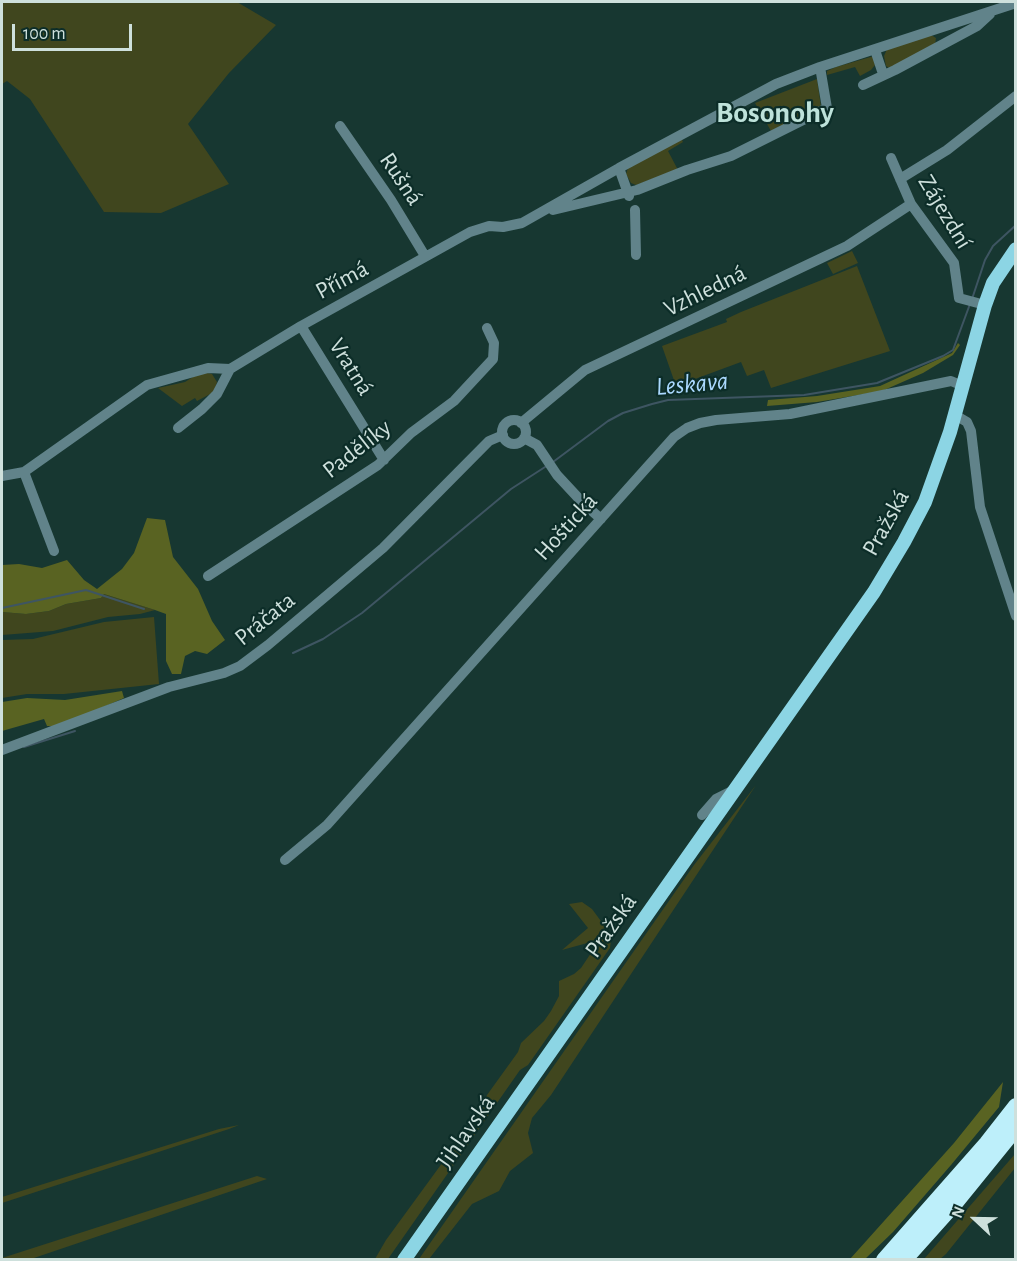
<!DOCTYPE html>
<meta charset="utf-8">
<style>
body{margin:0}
#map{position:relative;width:1017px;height:1261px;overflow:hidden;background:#173731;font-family:"Alegreya Sans",sans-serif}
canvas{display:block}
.frame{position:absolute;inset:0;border:3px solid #cee0dc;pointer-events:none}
.north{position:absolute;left:945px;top:1189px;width:60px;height:60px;-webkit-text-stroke:4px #0c2d28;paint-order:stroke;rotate:292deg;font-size:16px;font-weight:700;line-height:24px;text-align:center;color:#cee0dc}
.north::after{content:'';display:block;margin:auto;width:21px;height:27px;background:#cee0dc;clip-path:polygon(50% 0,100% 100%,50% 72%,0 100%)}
.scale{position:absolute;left:12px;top:24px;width:120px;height:27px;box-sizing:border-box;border:3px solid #cee0dc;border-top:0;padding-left:8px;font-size:18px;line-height:21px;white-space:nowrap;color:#cee0dc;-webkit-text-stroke:4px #0c2d28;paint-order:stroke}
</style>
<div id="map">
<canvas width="1017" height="1261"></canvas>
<div class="frame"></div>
<div class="north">N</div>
<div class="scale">100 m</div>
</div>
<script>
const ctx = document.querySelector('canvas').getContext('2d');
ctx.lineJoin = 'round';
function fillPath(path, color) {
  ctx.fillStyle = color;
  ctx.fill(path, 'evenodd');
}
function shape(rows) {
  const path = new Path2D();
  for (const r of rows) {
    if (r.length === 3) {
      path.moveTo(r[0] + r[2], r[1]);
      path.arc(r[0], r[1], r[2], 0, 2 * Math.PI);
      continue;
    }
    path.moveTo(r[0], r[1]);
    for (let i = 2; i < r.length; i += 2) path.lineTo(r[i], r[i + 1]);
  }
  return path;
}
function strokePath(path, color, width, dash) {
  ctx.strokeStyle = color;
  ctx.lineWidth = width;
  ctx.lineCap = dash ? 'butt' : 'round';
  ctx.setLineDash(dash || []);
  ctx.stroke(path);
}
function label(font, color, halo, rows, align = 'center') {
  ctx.font = font + ' "Alegreya Sans",sans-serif';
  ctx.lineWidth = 4.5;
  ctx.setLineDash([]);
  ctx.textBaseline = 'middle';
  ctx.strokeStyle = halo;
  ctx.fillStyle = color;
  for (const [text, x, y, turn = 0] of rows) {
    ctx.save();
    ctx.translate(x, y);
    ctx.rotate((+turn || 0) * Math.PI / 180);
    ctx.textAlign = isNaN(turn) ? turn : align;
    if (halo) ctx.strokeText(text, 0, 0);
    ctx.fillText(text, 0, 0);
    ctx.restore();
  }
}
const green = shape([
 [2,2,237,2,276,25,229,73,188,124,229,184,161,213,104,212,30,99,7,81,2,84],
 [931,35,936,38,935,45,889,68,886,66,884,56,887,49],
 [874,56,875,65,871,70,860,76,855,67,827,75,827,71,836,67],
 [817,79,821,107,771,131,755,103],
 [681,138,683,142,668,151,678,170,636,185,631,183,626,174,628,168],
 [852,251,858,263,833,274,827,263],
 [857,266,890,351,771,388,764,370,747,376,741,362,676,386,662,346,727,322,726,319,741,312],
 [207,373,212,374,217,382,214,392,197,401,195,398,182,406,158,388,185,382,196,375],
 [104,594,155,610,140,614,108,617,53,631,2,635,2,612,26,614,49,611,66,604,101,598],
 [154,617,159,684,64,694,27,694,2,698,2,640,33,639,104,622],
 [756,785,551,1095,532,1118,528,1133,533,1153,510,1171,499,1191,472,1204,429,1259,419,1259,694,865],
 [582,902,592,909,609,932,611,940,610,948,528,1065,520,1070,388,1259,375,1259,386,1240,483,1107,487,1095,518,1052,521,1043,544,1021,551,1011,559,996,559,981,574,974,581,968,593,950,594,946,591,942,562,950,588,928,569,904],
 [239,1125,229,1129,2,1203,2,1197,219,1129],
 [1015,1154,1015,1168,946,1254,940,1259,924,1259],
 [257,1176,267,1179,31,1259,2,1259,2,1258]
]);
const forest = shape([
 [958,343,960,345,953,355,923,373,882,391,817,402,767,406,768,400,817,396,880,386,952,353],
 [147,518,165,520,173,557,198,589,212,621,225,640,207,654,195,651,185,656,181,674,172,674,166,661,166,614,155,610,104,594,101,598,66,604,49,611,26,614,2,612,2,565,19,564,42,568,67,560,84,580,97,589,122,569,134,553],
 [122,691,124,698,59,726,47,726,44,719,2,731,2,702,27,698,65,700],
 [1003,1082,999,1107,951,1165,893,1232,865,1259,850,1259,954,1143]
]);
const stream = shape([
 [972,299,985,260,993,246,1016,225],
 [553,462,608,421,623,413,652,404,668,400,804,395,877,383,943,356,953,350,970,304],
 [2,608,86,590,144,609],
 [293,653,323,639,362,613,511,489,545,467],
 [24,747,75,731]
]);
const minor = shape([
 [875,50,883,74],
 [863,85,895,70,977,26,990,14],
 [340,126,391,200,425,256],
 [891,158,911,204,954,263,959,298,985,305],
 [619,168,629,196],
 [900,179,947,150,1016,96],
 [553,210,637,190,687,170,731,156,827,108,820,67],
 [635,210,636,255],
 [301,326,384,460],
 [955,415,967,422,971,431,980,507,1016,616],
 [514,432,12],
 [521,423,585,370,847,246,911,204],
 [178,428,202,409,217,394,230,369,301,326,470,232,489,226,503,227,522,223,619,168,776,84,820,67,1016,3],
 [524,438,537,445,557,475,583,503,601,519],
 [24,472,54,551],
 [2,476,24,472,147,385,208,368,230,369],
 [208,576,378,465,411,433,454,401,493,359,494,343,487,328],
 [2,750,169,687,224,673,240,666,268,645,383,548,489,441,503,435],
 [702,815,716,799,736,789],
 [285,860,327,825,674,437,687,428,700,423,716,420,790,414,951,381,963,386]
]);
const major = shape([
 [404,1260,874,592,904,542,925,502,950,432,985,305,993,283,1016,249]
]);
const highway = shape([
 [884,1260,987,1143,1016,1106],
 [904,1260,956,1202,1016,1128]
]);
const streetNames = [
 ["Rušná",401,179,56],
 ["Zájezdní",945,212,59],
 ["Přímá",342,280,-28],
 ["Vzhledná",705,291,-26],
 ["Vratná",351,367,58],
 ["Padělíky",357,449,-38],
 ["Pražská",886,523,-61],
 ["Hoštická",566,527,-48],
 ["Práčata",265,619,-39],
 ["Pražská",611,926,-55],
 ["Jihlavská",466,1132,-55]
];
const waterNames = [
 ["Leskava",692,384,-5]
];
const districtNames = [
 ["Bosonohy",775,113]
];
fillPath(green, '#40461e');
fillPath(forest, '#596322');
strokePath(stream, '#3e5562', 2);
strokePath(minor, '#61838a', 10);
strokePath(major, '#8cd5e4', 14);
strokePath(highway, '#bdeffa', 16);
label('24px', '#cee0dc', '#0c2d28', streetNames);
label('italic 26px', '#abd9ff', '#0c2d28', waterNames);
label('bold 30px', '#bee2da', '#0c2d28', districtNames);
</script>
